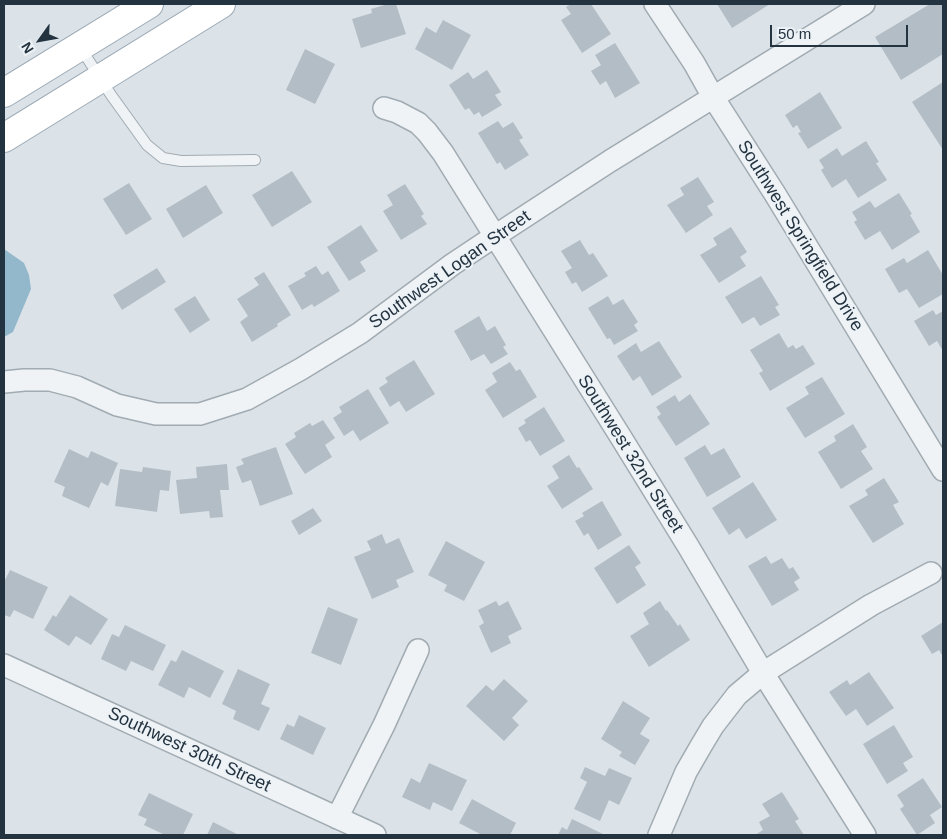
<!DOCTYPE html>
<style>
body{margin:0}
#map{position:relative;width:947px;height:839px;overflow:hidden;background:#dce3e8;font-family:Helvetica,sans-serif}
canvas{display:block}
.frame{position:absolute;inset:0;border:5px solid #243340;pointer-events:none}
.north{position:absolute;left:15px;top:15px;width:50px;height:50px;-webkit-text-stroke:4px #ecf2f6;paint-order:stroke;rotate:238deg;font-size:14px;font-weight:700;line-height:20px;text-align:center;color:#243340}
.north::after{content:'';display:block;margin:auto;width:18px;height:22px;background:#243340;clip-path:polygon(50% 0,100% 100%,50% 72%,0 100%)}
.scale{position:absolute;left:770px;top:25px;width:138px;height:22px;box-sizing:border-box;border:2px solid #243340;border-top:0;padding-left:6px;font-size:15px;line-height:18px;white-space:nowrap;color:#243340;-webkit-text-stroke:4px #ecf2f6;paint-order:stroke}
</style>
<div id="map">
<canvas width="947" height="839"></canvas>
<div class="frame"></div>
<div class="north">N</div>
<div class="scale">50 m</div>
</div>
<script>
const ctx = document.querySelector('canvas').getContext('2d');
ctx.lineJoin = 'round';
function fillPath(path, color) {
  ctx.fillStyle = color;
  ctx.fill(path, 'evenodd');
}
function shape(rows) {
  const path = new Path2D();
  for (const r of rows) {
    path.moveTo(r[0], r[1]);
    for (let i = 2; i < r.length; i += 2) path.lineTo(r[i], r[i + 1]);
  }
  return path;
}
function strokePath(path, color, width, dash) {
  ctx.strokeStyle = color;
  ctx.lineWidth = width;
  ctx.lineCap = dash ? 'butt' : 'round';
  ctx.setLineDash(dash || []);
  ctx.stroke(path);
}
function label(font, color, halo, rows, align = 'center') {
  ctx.font = font + ' Helvetica,sans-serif';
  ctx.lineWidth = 4;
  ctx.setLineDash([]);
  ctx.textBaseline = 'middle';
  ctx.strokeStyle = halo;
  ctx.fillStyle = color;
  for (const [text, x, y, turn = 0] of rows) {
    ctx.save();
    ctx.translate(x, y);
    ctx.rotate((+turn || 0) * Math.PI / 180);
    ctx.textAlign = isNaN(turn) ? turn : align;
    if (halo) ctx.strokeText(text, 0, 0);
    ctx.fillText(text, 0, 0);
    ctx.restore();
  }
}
const water = shape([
 [4,249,24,263,29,275,31,289,13,332,4,337]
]);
const building = shape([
 [388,4,396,4,406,34,361,48,352,19,372,13,371,9],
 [571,4,591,4,611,34,582,53,561,20,571,14,566,7],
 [717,4,770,4,732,28],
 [930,4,943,4,943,54,901,80,875,37],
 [443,20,471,35,452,70,415,49,426,27,436,33],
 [615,43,640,83,615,98,606,81,600,85,591,71,601,65,595,55],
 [305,49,335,64,315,104,286,90],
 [487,70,501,92,495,95,502,105,482,117,479,112,474,115,469,108,465,110,449,85,468,72,473,79],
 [943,82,943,150,912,102],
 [820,92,842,128,808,149,798,133,801,132,797,125,793,128,785,115],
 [498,121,503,128,513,122,523,138,519,140,529,155,505,170,500,162,497,164,478,133],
 [866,141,879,162,876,163,887,180,858,198,846,179,832,188,821,170,824,168,819,160,837,148,842,156],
 [292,171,312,202,272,227,252,195],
 [698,177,714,202,707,206,713,215,686,233,667,205,684,195,680,188],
 [129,183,152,219,126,235,103,199],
 [405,184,424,214,421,216,427,224,401,240,383,211,393,205,387,195],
 [206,185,223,213,183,238,166,209],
 [899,193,912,214,910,215,920,232,892,250,880,231,865,240,854,222,857,220,852,212,870,201,875,208],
 [361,225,378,251,360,262,366,271,349,281,327,247],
 [731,227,747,252,740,257,746,266,719,283,700,255,717,245,713,238],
 [580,240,589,255,593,253,608,276,582,292,576,282,572,284,565,272,572,268,561,251],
 [928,250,943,275,943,294,919,308,907,289,899,293,885,269,904,258,907,263],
 [316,266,322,275,328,271,340,291,314,307,312,304,302,310,288,286,306,276,304,273],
 [157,268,166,282,122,310,113,295],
 [264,272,291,315,277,324,278,326,252,342,240,322,248,316,237,299,259,285,254,278],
 [761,276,779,305,775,307,780,315,760,326,754,317,742,324,725,297],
 [195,296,210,320,190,333,174,309],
 [608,296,613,305,623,299,638,322,634,325,638,331,614,345,610,338,607,339,588,308],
 [933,310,936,315,943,311,943,351,937,341,929,346,914,321],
 [479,316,487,331,495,326,506,345,503,347,508,354,491,364,484,354,471,361,454,331],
 [779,333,788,348,793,345,796,349,803,345,815,364,770,391,759,373,763,371,750,350],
 [659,341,682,377,652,396,640,376,633,381,617,356,636,343,641,352],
 [414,360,435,394,406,412,399,401,390,407,379,388,388,382,385,378],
 [510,362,516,371,520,369,537,397,503,418,485,390,497,382,492,373],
 [822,377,845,414,805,438,786,408,809,394,805,387],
 [368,389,389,423,360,441,353,430,344,436,333,418,342,412,339,407],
 [690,394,710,424,676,446,657,417,661,414,656,407,675,395,679,402],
 [544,407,565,441,540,456,530,440,526,442,518,428,526,423,524,420],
 [323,420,335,438,325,445,332,457,305,474,285,444,296,437,294,433,310,423,312,426],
 [853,424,867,447,861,451,873,469,841,489,818,452,836,441,834,436],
 [705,445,711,455,724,448,741,477,707,497,684,458],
 [276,447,293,494,260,506,251,480,242,483,236,467,244,464,241,459],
 [69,449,88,458,91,451,118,463,108,486,101,482,89,508,62,496,65,487,54,482],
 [569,455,577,468,579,467,593,489,562,509,547,486,559,478,552,466],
 [227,464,229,490,220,490,223,517,210,518,209,511,180,514,176,480,197,478,196,467],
 [143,467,171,471,169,491,160,490,157,512,115,506,120,469,142,472],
 [884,478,899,502,893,505,904,524,873,543,849,506,868,495,865,490],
 [753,482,777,520,746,539,739,528,729,535,712,508],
 [602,501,622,535,598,550,588,533,584,536,575,521,584,516,582,513],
 [313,508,322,521,299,535,291,521],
 [382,534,386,544,399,538,414,572,396,580,399,587,372,599,354,557,371,550,367,541],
 [446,541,485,562,464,601,444,591,447,585,428,575],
 [629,545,641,563,635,567,646,585,617,604,594,568],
 [766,556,771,564,782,558,789,569,793,567,800,578,794,582,799,590,772,606,748,566],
 [10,570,48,587,33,619,14,610,10,617,4,615,4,582],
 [70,595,108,619,91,645,76,636,69,646,44,630,53,615,56,617],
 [496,601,499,606,508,601,522,629,508,636,511,643,491,653,479,626,484,623,478,610],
 [660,601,666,611,667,610,678,626,680,624,690,640,649,667,630,636,649,624,643,613],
 [328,607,358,619,341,665,311,653],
 [943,622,943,657,939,650,932,654,921,636],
 [125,625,166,645,153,671,131,661,126,671,101,659,112,634,119,637],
 [182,650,224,671,210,698,189,687,184,698,158,685,171,660,176,662],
 [238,669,270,684,261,704,270,708,259,731,233,719,236,711,222,704],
 [869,672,894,708,867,726,856,709,846,716,829,692,847,680,850,685],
 [504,679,528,701,512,718,519,725,504,741,466,706,486,685,493,691],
 [623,701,650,718,640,734,650,740,635,765,619,756,622,752,601,739],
 [299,715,326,728,313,755,280,739,287,724,294,727],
 [894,725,913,757,903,763,908,771,887,784,863,744],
 [429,763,467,780,452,811,433,802,430,810,402,797,411,778,420,783],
 [585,767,605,776,609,768,632,778,619,805,609,800,600,821,574,809,587,782,580,778],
 [923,778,942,807,930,815,935,823,917,835,900,809,904,806,897,795],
 [782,792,799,819,795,821,804,835,755,835,763,830,759,822,770,816,762,804],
 [149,793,193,814,183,835,165,835,144,825,147,819,138,815],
 [472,799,516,823,510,835,482,835,459,823],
 [572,819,605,835,558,835,562,827,567,830],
 [213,822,239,835,207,835]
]);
const lane = shape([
 [80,47,111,95,147,145,163,158,181,161,255,160]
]);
const street = shape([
 [655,4,694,63,713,97,775,194,943,470],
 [384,108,397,112,418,123,427,132,443,153,622,439,688,546,763,673,865,835],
 [4,382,24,380,50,380,77,387,117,405,156,414,200,414,247,399,301,369,360,333,453,264,495,236,610,161,864,4],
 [4,665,375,835],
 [337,818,384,725,418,650],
 [659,835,686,772,701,746,713,726,737,695,763,673,871,605,931,573]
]);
const primary = shape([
 [4,93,149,4],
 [4,138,221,4]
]);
const streetNames = [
 ["Southwest Springfield Drive",800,236,58],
 ["Southwest Logan Street",450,270,-35],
 ["Southwest 32nd Street",630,454,58],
 ["Southwest 30th Street",189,750,25]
];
fillPath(water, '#93b8cc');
fillPath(building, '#b3bdc5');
strokePath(lane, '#a1abb2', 12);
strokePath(street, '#a1abb2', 24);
strokePath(primary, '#9ba9b5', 30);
strokePath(lane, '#eff3f6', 10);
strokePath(street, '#eff3f6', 21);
strokePath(primary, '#fff', 28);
label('18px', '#243340', '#ecf2f6', streetNames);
</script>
